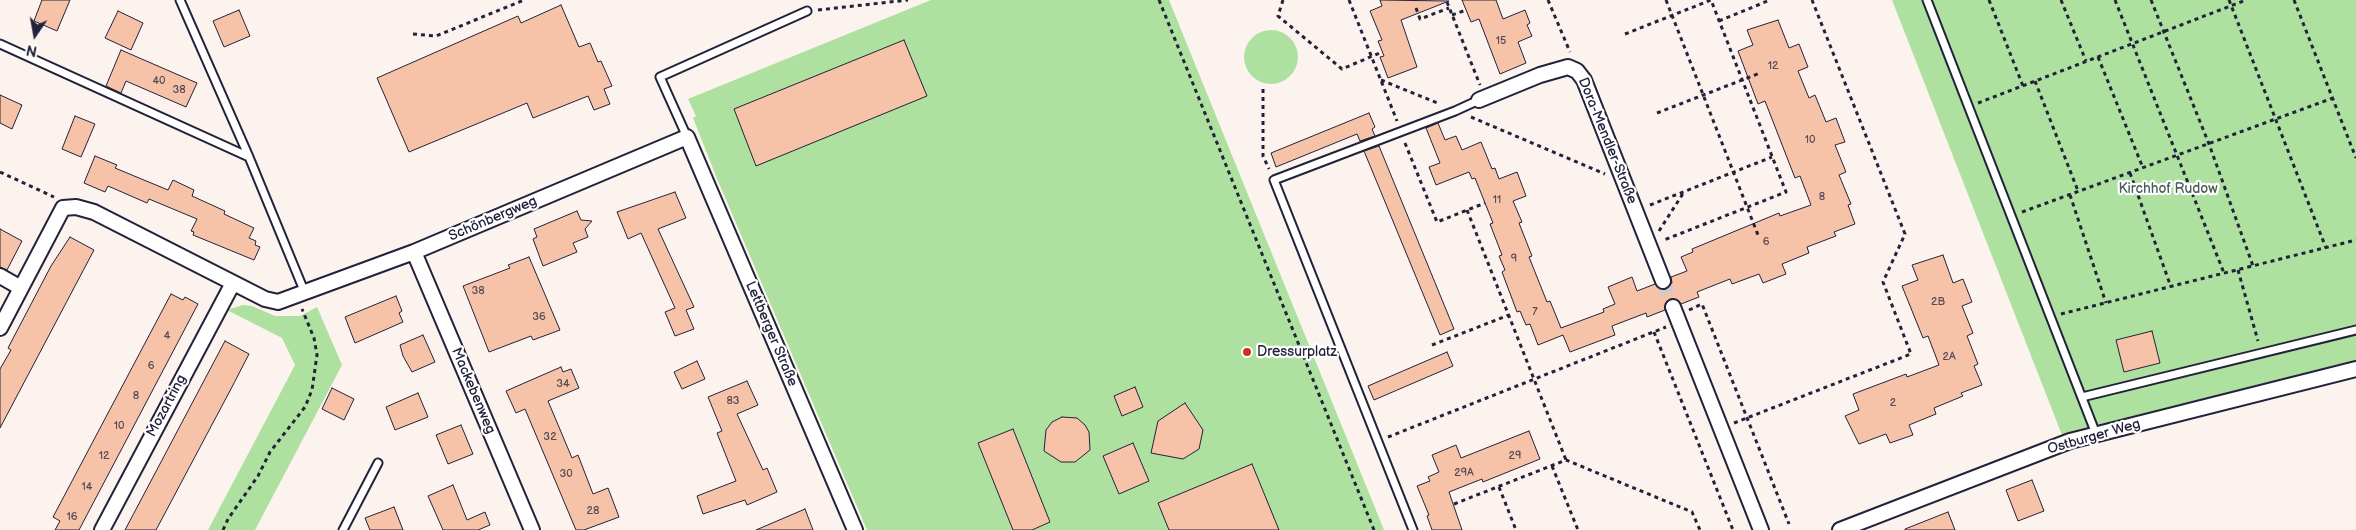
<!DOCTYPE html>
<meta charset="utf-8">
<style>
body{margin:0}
#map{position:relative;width:2356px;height:530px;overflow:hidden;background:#fdf3ee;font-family:"Balsamiq Sans",sans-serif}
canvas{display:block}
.north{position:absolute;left:10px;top:10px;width:50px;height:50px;-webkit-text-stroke:4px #fff;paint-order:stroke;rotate:192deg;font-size:14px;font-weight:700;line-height:20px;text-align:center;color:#22223b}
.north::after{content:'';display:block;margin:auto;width:18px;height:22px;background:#22223b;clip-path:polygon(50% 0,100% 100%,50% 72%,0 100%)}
</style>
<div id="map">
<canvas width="2356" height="530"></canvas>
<div class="north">N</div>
</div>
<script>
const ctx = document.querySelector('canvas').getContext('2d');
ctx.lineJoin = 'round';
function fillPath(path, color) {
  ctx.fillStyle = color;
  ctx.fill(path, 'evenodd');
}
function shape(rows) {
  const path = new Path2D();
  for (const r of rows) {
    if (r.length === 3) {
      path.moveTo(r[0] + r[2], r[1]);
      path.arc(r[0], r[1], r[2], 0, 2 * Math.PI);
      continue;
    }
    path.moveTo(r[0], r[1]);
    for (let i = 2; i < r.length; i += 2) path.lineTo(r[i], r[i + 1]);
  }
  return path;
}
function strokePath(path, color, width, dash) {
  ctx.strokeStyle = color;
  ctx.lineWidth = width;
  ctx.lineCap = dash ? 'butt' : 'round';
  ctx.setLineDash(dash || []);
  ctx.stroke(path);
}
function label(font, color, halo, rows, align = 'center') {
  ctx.font = font + ' "Balsamiq Sans",sans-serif';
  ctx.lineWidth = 4.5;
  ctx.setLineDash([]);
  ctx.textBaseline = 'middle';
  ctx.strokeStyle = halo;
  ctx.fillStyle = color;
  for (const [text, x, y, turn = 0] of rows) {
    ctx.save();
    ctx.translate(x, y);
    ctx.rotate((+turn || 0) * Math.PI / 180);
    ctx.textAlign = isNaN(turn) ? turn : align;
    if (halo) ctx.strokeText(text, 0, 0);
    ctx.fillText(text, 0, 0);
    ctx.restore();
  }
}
const green = shape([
 [931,0,1169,0,1384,530,867,530,718,181,693,118,696,116,688,99],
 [1892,0,2356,0,2356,360,2062,435],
 [1271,57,27],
 [243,305,252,306,275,316,300,316,317,307,342,365,255,530,208,530,295,365,282,338,227,310]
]);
const building = shape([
 [42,0,70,0,57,31,34,21,42,0],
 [1380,0,1449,1,1401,20,1417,67,1388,78,1380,57,1384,56,1378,41,1382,40,1370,11,1382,6,1380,0],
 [1462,0,1496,0,1503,19,1525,10,1530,23,1527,25,1532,36,1518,42,1526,63,1500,74,1479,19,1471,22,1462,0],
 [561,5,579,47,590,43,598,62,601,61,612,86,604,89,610,104,594,110,588,96,533,118,527,103,409,152,377,78,518,16,521,23,561,5],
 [239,10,250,36,224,47,213,21,239,10],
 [118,11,143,23,131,50,105,38,118,11],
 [1778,20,1789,48,1799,44,1808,67,1798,71,1809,98,1815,95,1826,122,1836,118,1845,142,1835,145,1846,172,1839,175,1851,204,1848,205,1855,224,1834,232,1836,236,1807,247,1809,253,1782,264,1786,274,1763,283,1759,274,1732,284,1730,279,1697,292,1699,297,1681,304,1678,300,1670,299,1666,302,1665,310,1647,317,1646,313,1612,326,1615,335,1570,352,1563,335,1538,345,1530,324,1526,325,1520,311,1517,312,1502,272,1505,270,1499,256,1502,255,1490,224,1493,223,1475,178,1472,179,1469,172,1436,185,1429,167,1440,163,1426,128,1438,123,1445,140,1456,136,1462,150,1481,142,1492,169,1495,168,1499,179,1517,172,1526,196,1513,201,1522,222,1519,223,1532,256,1529,257,1547,302,1550,301,1561,328,1604,312,1603,309,1615,304,1608,287,1632,277,1637,291,1655,284,1661,290,1667,289,1672,283,1671,277,1687,271,1681,257,1693,252,1692,249,1779,213,1780,216,1811,205,1800,176,1795,178,1765,101,1758,104,1738,51,1753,45,1747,30,1778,20],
 [904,40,927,96,756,166,734,109,904,40],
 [121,50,197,83,186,107,126,81,121,93,106,86,121,50],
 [0,95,22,105,12,129,0,123,0,95],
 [1369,113,1375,127,1372,129,1375,136,1360,141,1357,134,1276,167,1271,153,1369,113],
 [75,116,95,124,81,157,62,149,75,116],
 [1379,146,1454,329,1440,335,1364,151,1379,146],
 [95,156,117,165,115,168,168,190,173,180,194,190,192,196,225,211,224,214,254,228,249,238,256,241,255,245,260,247,254,260,193,235,194,232,191,231,197,219,149,199,147,203,108,186,105,192,84,183,95,156],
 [675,192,686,218,658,229,694,307,686,310,694,329,675,336,665,312,675,308,641,233,628,239,617,212,675,192],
 [577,211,581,220,592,221,585,229,588,237,573,243,577,252,543,266,533,239,537,237,534,229,577,211],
 [0,229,22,241,7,270,0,267,0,229],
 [70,237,94,250,0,428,0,369,11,350,8,348,51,266,70,237],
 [1943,255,1953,283,1963,279,1972,302,1962,306,1973,333,1967,336,1978,364,1974,366,1982,385,1961,393,1963,396,1934,408,1936,414,1909,425,1913,435,1890,443,1886,434,1859,444,1845,416,1859,410,1853,394,1906,374,1907,377,1939,365,1928,336,1923,338,1902,286,1918,280,1912,265,1943,255],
 [529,257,560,330,533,340,531,336,489,352,463,286,510,268,508,265,529,257],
 [171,294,183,300,185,297,198,304,79,530,55,530,60,521,53,517,171,294],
 [396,296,402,311,399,313,403,322,355,343,345,317,396,296],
 [2152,331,2160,363,2124,372,2116,340,2152,331],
 [423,335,435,362,412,372,403,356,400,345,423,335],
 [225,341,249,354,232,387,156,530,125,530,225,341],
 [1447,352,1453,366,1374,400,1368,386,1447,352],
 [697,361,705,379,682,389,674,372,697,361],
 [561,367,563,372,571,369,579,388,548,401,572,458,578,455,593,494,608,488,619,517,584,530,576,530,525,409,516,413,506,391,561,367],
 [747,381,758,405,737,414,763,470,767,468,777,492,747,505,745,500,703,514,697,496,736,481,717,433,722,431,708,397,747,381],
 [1135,387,1143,407,1122,416,1114,396,1135,387],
 [332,388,354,399,344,420,322,409,332,388],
 [418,393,428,417,395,430,386,407,418,393],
 [1185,403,1203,430,1199,449,1183,459,1151,453,1158,421,1185,403],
 [1062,417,1077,418,1085,425,1089,432,1090,450,1075,462,1061,462,1044,451,1046,430,1052,422,1062,417],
 [461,425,473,454,448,464,436,435,461,425],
 [1013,429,1050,522,1032,530,1013,530,978,443,1013,429],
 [1529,431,1540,459,1483,482,1482,479,1449,492,1462,530,1432,530,1427,516,1429,515,1417,486,1430,481,1428,477,1439,472,1432,455,1456,445,1461,458,1529,431],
 [1133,443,1149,481,1119,494,1103,456,1133,443],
 [1252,464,1279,530,1169,530,1158,503,1252,464],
 [2032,480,2044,511,2018,521,2006,490,2032,480],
 [453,485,467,520,485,512,490,525,478,530,443,530,428,496,453,485],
 [394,507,403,530,370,530,365,518,394,507],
 [805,509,813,530,756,530,805,509],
 [1948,512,1955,530,1905,530,1905,529,1948,512]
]);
const streetTunnel = shape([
 [1663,281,1673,307]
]);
const path = shape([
 [1159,0,1374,530],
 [1283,0,1278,16,1342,69,1382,52],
 [1349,0,1397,121],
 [1548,0,1570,52],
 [1666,0,1758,235],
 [1989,0,2023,86],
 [2061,0,2086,61],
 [2115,0,2224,273],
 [2151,0,2209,144,2253,266],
 [2229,0,2326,248],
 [2294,0,2356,158],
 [1447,2,1480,85],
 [1416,8,1420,19,1449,8],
 [818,10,908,0],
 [1452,15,1466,10],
 [1719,21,1770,0],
 [413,34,436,36,524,0],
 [1625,34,1711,0,1786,192,1664,240],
 [2098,57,2143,168],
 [1381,80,1440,104],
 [2035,81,2078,191],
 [1263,89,1263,156,1269,169],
 [1978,103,2246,0],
 [1657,113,1760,73],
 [1471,117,1605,174],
 [1405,143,1437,222,1485,203],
 [0,172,54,197],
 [2130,173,2171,287],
 [2070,195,2106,303],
 [1650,205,1772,157],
 [1467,210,1566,460],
 [2022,212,2333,98],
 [1659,231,1684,192],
 [2238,270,2258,341],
 [1689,310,1702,304,1789,524],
 [2061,314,2356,240],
 [1654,332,1733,530],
 [1432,345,1509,315],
 [1734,423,1911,354,1883,282,1905,234,1812,0],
 [1388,437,1666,327],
 [1552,466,1578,530],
 [1499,487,1516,530],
 [1454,504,1566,460,1692,512,1700,530],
 [223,530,228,519,258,476,270,452,305,407,312,390,317,355,314,338,302,309]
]);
const lane = shape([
 [180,0,249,157,305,293],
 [1927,0,2096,434],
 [0,44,249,157],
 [687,137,660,77,807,11],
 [2082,397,2356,330],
 [343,530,378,463],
 [1413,530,1274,180,1455,111,1479,100]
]);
const street = shape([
 [1479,100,1540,75,1568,67,1577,71,1584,80,1663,281],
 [414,252,532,530],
 [0,276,21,288],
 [1673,307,1761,530],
 [0,328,63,208,76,207,94,212,265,299,278,302,414,252,687,137,855,530],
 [102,530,233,283],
 [1840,530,2070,441,2356,369]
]);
const markers = [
 [1247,352,5,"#c8321e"]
];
const numberNames = [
 ["15",1501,41],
 ["12",1773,66],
 ["40",159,81],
 ["38",179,90],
 ["10",1810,140],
 ["8",1822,197],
 ["11",1497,200],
 ["6",1766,242],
 ["9",1514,259],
 ["38",478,291],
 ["2B",1938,302],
 ["7",1535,312],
 ["36",539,317],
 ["4",167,336],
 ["2A",1949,357],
 ["6",151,366],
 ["34",563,384],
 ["8",136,396],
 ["83",733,401],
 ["2",1893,403],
 ["10",119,426],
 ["32",550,437],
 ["12",104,456],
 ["29",1515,456],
 ["29A",1464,473],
 ["30",566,474],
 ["14",87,487],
 ["28",593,511],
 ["16",72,517]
];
const streetNames = [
 ["Dora-Mendler-Straße",1607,141,68],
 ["Schönbergweg",493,219,-23],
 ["Lettberger Straße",771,334,67],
 ["Mackebenweg",473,391,67],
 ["Mozartring",167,406,-62],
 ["Ostburger Weg",2094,437,-16]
];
const parkNames = [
 ["Kirchhof Rudow",2168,189]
];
const poiNames = [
 ["Dressurplatz",1257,352]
];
fillPath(green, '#aee0a0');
fillPath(building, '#f6c2a8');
strokePath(building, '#22223b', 1);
strokePath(streetTunnel, '#d1c9ca', 14, [14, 7]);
strokePath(lane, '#22223b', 11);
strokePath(street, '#22223b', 18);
strokePath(path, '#22223b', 3, [4, 4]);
strokePath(lane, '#fff', 7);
strokePath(street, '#fff', 14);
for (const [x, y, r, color] of markers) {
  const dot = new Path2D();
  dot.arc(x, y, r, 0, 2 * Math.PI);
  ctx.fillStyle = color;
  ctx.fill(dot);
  strokePath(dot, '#fff', 2);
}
label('11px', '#574a56', null, numberNames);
label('14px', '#22223b', '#fff', streetNames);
label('14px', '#4c5b59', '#fff', parkNames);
label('14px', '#22223b', '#fff', poiNames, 'left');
</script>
